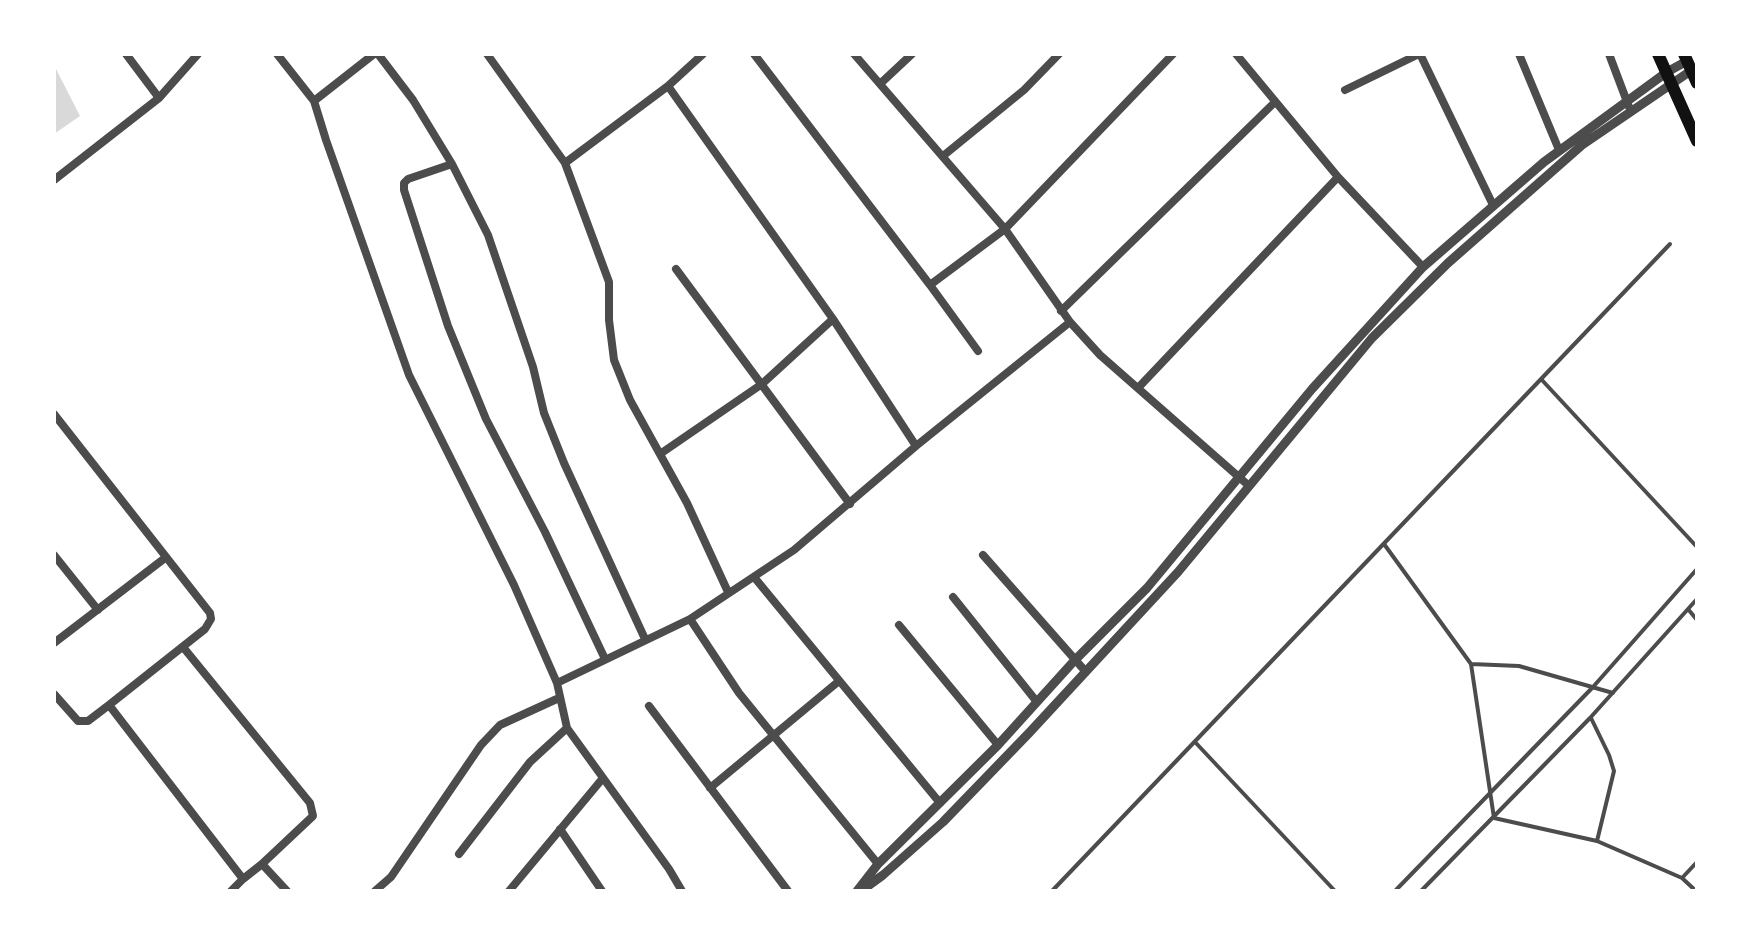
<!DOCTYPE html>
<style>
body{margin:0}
#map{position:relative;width:1751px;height:945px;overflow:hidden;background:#fff;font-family:Raleway,sans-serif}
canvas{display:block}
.frame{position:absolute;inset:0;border:56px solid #fff;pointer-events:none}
</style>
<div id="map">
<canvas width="1751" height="945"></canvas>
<div class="frame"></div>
</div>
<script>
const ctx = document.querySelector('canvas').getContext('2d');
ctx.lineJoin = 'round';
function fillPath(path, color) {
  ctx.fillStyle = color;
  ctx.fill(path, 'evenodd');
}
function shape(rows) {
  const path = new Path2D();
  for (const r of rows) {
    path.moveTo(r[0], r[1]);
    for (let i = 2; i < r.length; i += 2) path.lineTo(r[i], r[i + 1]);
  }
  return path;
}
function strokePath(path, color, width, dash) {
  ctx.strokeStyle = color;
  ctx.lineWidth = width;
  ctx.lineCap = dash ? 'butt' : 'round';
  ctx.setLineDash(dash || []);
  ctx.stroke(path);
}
const water = shape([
 [54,65,80,116,54,134]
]);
const service = shape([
 [1541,379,1697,547],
 [1384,544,1471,664,1519,666,1613,693],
 [1688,609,1697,620],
 [1471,664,1494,818,1597,841,1682,878,1696,891],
 [1591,718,1609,755,1614,771,1597,841],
 [1195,742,1335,891],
 [1682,878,1697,862],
 [1052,891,1670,244],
 [1395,891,1593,687,1697,569],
 [1421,891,1590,718,1697,599]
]);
const minor = shape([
 [126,54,159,98],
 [277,54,314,101,326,140,409,375,514,585,557,683,567,728,669,869,682,891],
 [378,54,413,100,452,164,488,235,533,367,544,413,564,463,645,639],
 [487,54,565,163,609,282,609,320,614,360,630,400,687,503,728,592],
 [754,54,930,285,1005,229,1173,54],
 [854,54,1005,229,1070,322,1100,355,1248,485],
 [1236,54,1338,177,1423,267],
 [1420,54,1493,205],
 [1519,54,1559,150],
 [1609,54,1629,107],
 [881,83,912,54],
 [668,86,833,319,916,446],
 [1345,90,1419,54],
 [314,101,374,54],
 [943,156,1024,90,1059,54],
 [565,163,668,86,703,54],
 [452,164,408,179,404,183,404,190,448,326,486,419,545,532,605,659],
 [54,180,159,98,198,54],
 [676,269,850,504],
 [930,285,978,351],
 [1061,311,1275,102],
 [1138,388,1338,177],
 [54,414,210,613,211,619,205,629,109,705,243,879,262,864,287,891],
 [660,454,762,384,833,319],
 [54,555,98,610],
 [983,555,1086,672],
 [754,577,940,803],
 [953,597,1037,702],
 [690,619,739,693,878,864],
 [899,625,998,745],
 [54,643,165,558],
 [183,647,310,803,313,816,262,864],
 [557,683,690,619,794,550,916,446,1070,322],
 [54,694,78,721,88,721,109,705],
 [649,706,788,891],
 [710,788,839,681],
 [560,829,602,891],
 [459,854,530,762,567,728],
 [231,891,243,879],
 [375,891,391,877,481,745,500,725,559,698],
 [509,891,603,778]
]);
const tertiary = shape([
 [857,891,878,864,998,745,1074,661,1147,588,1312,389,1423,267,1544,162,1667,72,1687,61],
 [861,891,883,875,943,822,1029,733,1178,572,1372,338,1448,263,1582,145,1692,70]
]);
const primary = shape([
 [1658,54,1697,141],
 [1684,54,1697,83]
]);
fillPath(water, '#d9d9d9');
strokePath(service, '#4c4c4c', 4);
strokePath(minor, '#4c4c4c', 8);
strokePath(tertiary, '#4c4c4c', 9);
strokePath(primary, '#111', 12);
</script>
